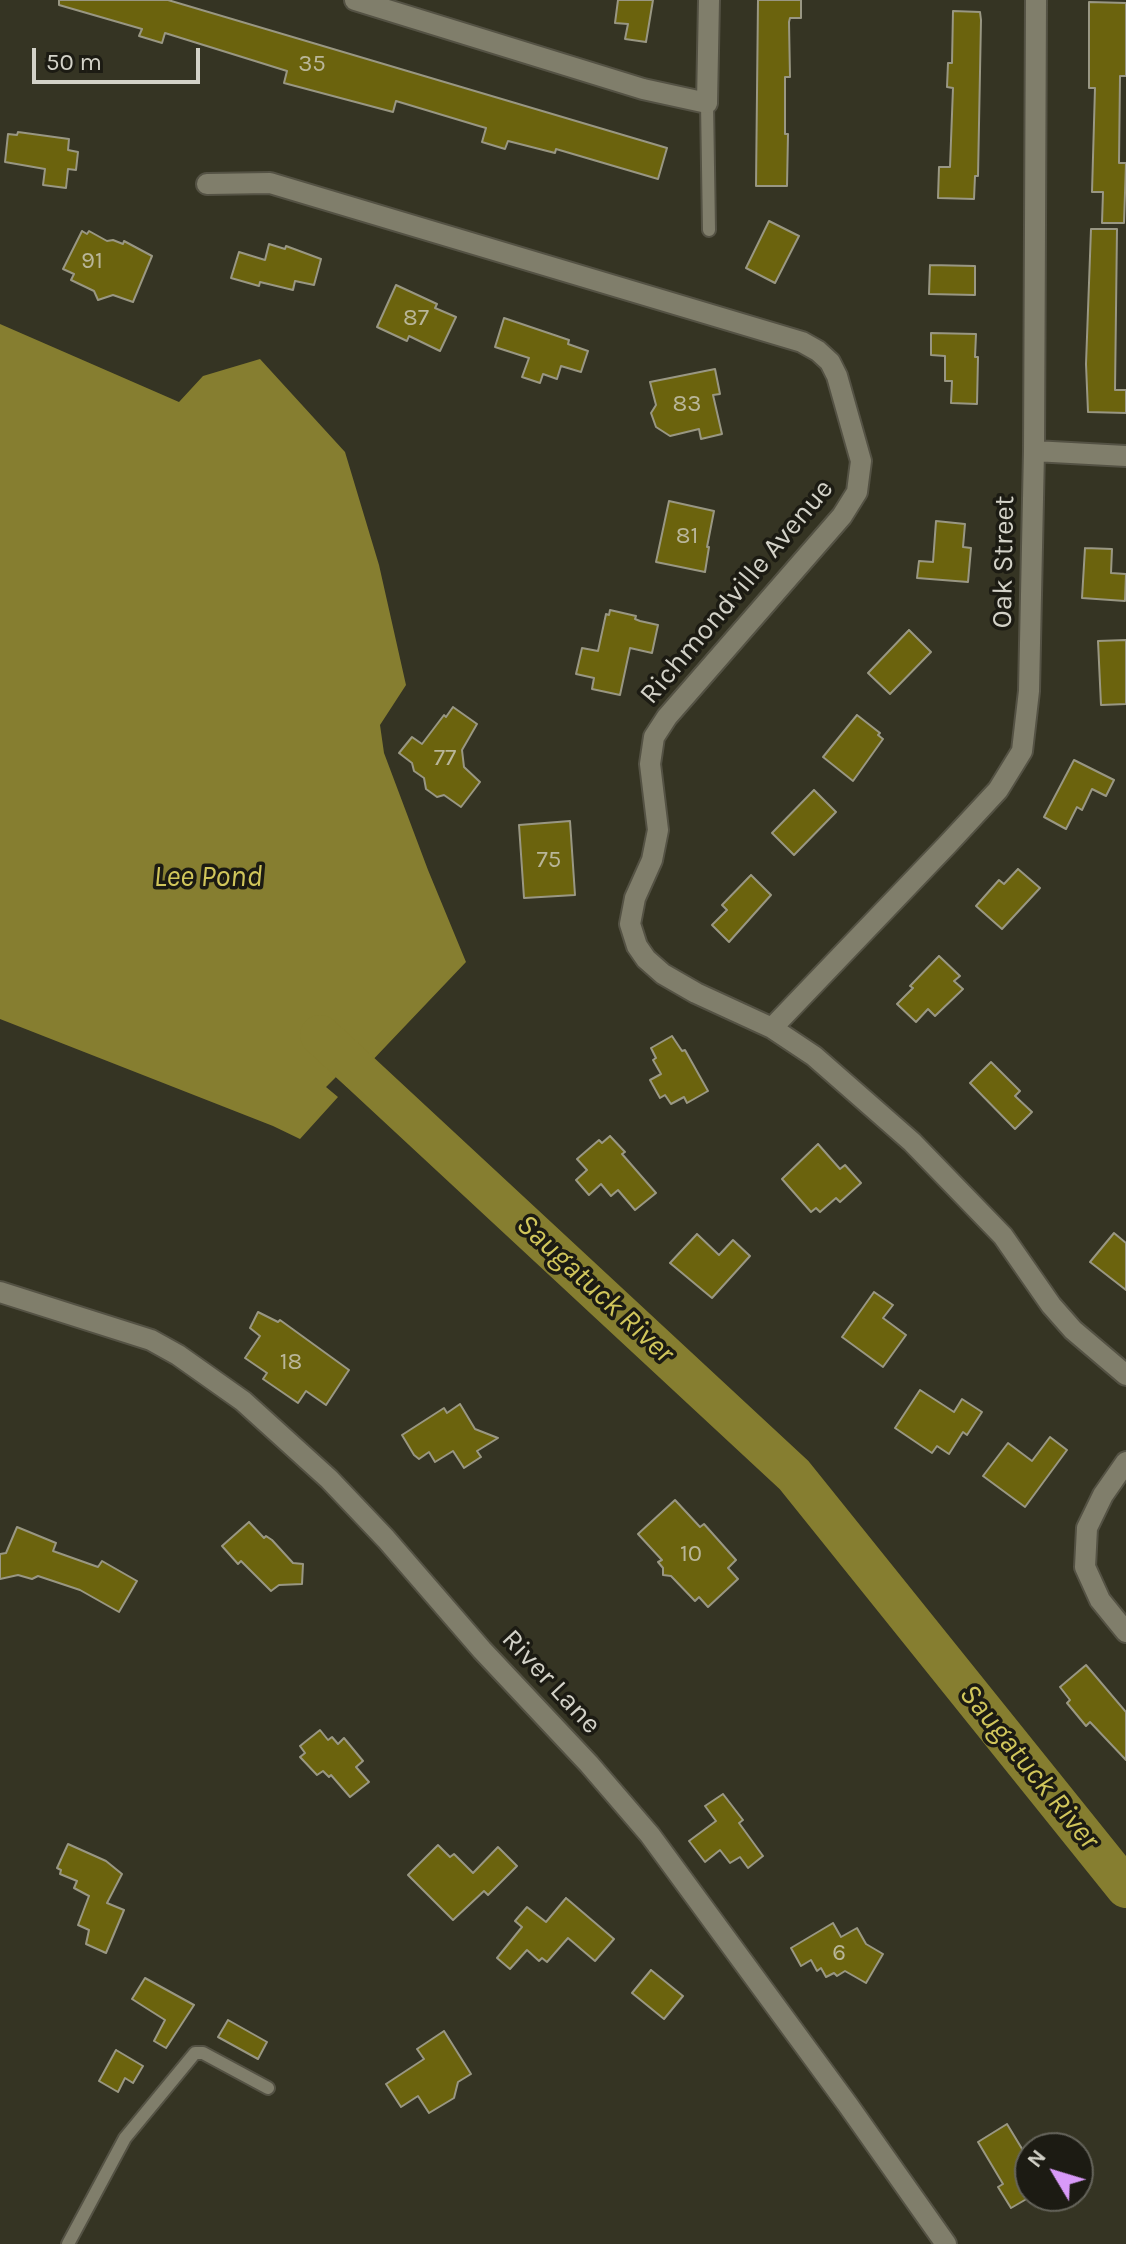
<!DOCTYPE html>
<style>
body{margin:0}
#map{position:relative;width:1126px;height:2244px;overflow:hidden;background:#353423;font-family:Karla,sans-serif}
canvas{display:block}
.north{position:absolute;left:1014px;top:2132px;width:80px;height:80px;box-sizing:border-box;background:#1c1b13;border:2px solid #65645b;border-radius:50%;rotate:308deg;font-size:22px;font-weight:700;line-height:32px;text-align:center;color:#d3d2c8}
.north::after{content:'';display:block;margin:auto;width:28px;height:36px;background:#d89af8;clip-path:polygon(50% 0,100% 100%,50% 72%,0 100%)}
.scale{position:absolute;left:32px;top:48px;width:168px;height:36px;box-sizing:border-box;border:4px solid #d3d2c8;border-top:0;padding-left:10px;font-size:24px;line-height:28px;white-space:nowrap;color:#d3d2c8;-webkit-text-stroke:6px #1c1b13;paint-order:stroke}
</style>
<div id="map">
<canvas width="1126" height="2244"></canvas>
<div class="north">N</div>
<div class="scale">50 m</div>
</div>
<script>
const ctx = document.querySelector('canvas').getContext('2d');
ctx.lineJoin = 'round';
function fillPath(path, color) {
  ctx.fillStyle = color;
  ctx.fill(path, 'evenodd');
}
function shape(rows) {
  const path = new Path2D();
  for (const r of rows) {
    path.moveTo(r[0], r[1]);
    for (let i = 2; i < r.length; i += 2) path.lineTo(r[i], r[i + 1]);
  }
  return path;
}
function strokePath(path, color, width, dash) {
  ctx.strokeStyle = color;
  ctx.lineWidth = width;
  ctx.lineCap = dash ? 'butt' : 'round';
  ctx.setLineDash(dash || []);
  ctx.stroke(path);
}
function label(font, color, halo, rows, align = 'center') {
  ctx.font = font + ' Karla,sans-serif';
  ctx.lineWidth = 7;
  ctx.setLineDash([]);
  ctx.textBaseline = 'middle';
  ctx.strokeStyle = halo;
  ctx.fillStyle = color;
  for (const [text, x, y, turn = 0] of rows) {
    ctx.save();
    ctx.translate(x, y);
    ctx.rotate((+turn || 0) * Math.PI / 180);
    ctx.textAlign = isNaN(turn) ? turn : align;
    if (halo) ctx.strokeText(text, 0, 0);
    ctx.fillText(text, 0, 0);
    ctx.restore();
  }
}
const water = shape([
 [0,324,179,402,203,376,260,359,345,452,379,565,406,685,380,725,384,753,428,870,466,962,347,1087,336,1077,326,1087,338,1097,300,1139,273,1126,0,1019]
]);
const river = shape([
 [320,1035,794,1475,1126,1888]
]);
const building = shape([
 [59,0,168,0,667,148,658,179,556,149,555,153,508,141,505,149,482,142,486,128,479,126,396,101,393,112,284,83,287,71,165,33,162,43,139,36,142,29,59,5,59,0],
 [618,0,653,0,646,42,625,39,628,24,615,23,618,0],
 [758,0,801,0,801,18,790,18,789,22,790,77,785,77,785,134,788,134,787,186,756,186,758,0],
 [1089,2,1126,3,1126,76,1120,76,1119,163,1126,163,1124,223,1102,223,1103,192,1092,192,1095,88,1089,88,1089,2],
 [953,11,980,12,981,20,978,176,975,176,974,199,938,198,939,167,950,167,953,88,947,87,948,63,952,63,953,11],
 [18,132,69,139,68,150,78,152,76,170,68,169,66,188,43,185,45,169,5,162,8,134,17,135,18,132],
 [769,221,799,236,775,283,746,268,769,221],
 [1091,229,1117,229,1115,390,1126,390,1126,413,1088,412,1086,364,1091,229],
 [82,231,87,234,89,231,107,241,113,240,123,244,124,241,152,256,133,302,113,295,98,300,94,291,71,280,74,274,63,269,82,231],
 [269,244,285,249,286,246,321,259,314,285,295,281,293,290,260,282,259,286,231,278,239,252,265,260,269,244],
 [930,265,975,266,975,295,929,294,930,265],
 [396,285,437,304,435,308,456,317,440,351,409,336,407,341,377,327,396,285],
 [504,318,569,340,568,344,588,351,581,372,561,366,557,379,543,374,540,383,522,377,529,358,495,347,504,318],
 [931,333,976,334,975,357,978,357,977,404,951,403,952,381,945,381,945,356,931,355,931,333],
 [715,369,720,394,713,395,722,434,701,439,699,429,670,436,656,427,651,413,656,405,650,382,715,369],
 [669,501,714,511,707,547,709,547,705,572,656,562,669,501],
 [936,521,965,524,963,547,971,548,968,582,917,578,919,561,933,562,936,521],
 [1085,548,1112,549,1111,573,1126,574,1125,601,1082,598,1085,548],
 [610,610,636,616,635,619,640,621,658,625,652,653,630,648,620,695,592,689,594,678,576,674,582,648,598,651,606,614,609,615,610,610],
 [909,630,931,652,890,694,868,673,909,630],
 [1126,640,1126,704,1101,705,1098,641,1126,640],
 [453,707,477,724,462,750,464,767,480,782,461,807,444,795,437,797,426,789,424,778,414,771,412,763,399,753,412,737,422,744,444,715,446,717,453,707],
 [857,715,880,733,878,735,883,739,853,781,823,757,857,715],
 [1074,760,1114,780,1106,796,1092,789,1082,810,1077,807,1066,829,1044,817,1074,760],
 [814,790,836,812,794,855,772,833,814,790],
 [570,821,575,895,524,898,519,825,570,821],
 [1018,869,1040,888,1002,929,976,906,999,880,1004,884,1018,869],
 [751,875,771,895,729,942,712,925,727,910,722,905,751,875],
 [939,956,960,976,954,981,963,989,935,1016,928,1009,916,1022,897,1004,913,988,910,986,939,956],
 [672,1036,682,1051,685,1050,708,1091,687,1103,684,1097,671,1104,665,1095,660,1098,650,1080,661,1074,653,1060,656,1058,651,1048,672,1036],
 [991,1062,1020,1091,1015,1096,1032,1112,1015,1129,970,1083,991,1062],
 [610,1136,625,1152,622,1154,656,1193,635,1210,618,1190,611,1196,601,1184,589,1195,576,1180,587,1170,577,1159,599,1140,602,1143,610,1136],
 [818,1144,840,1169,845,1165,861,1183,840,1202,836,1198,820,1212,816,1208,811,1212,782,1179,818,1144],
 [1114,1233,1126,1243,1126,1290,1090,1262,1114,1233],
 [697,1234,719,1255,733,1240,750,1256,712,1298,670,1263,697,1234],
 [874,1292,893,1305,883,1318,906,1335,883,1367,842,1337,874,1292],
 [258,1312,278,1322,280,1320,349,1370,326,1405,306,1391,298,1403,263,1379,267,1373,245,1358,260,1336,250,1328,258,1312],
 [920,1390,954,1412,962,1399,982,1412,967,1435,963,1432,949,1454,937,1446,932,1453,895,1428,920,1390],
 [460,1404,475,1429,498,1438,477,1451,481,1457,464,1468,453,1451,435,1462,429,1452,419,1459,414,1455,402,1435,444,1408,447,1413,460,1404],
 [1050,1437,1067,1450,1025,1507,983,1476,1008,1443,1032,1461,1050,1437],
 [675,1500,700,1527,704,1524,736,1560,728,1568,738,1579,708,1607,699,1597,695,1601,671,1576,663,1575,663,1568,658,1562,662,1560,638,1534,675,1500],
 [249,1522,264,1538,266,1536,272,1540,293,1563,303,1564,302,1584,279,1585,271,1591,241,1561,238,1564,222,1546,249,1522],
 [17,1527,56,1543,53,1551,98,1567,102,1561,137,1581,119,1612,80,1590,38,1576,32,1579,18,1575,0,1579,0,1554,6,1553,17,1527],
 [1086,1665,1126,1712,1126,1760,1090,1722,1086,1726,1067,1703,1070,1700,1060,1687,1086,1665],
 [320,1730,328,1740,332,1737,338,1744,344,1738,363,1761,356,1767,369,1782,350,1797,331,1775,329,1777,323,1771,317,1775,300,1757,305,1753,300,1746,320,1730],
 [723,1794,743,1820,739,1823,763,1856,748,1868,740,1857,730,1863,720,1850,705,1862,689,1841,716,1821,705,1806,723,1794],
 [68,1844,106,1861,122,1874,107,1903,124,1910,106,1953,86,1944,89,1930,78,1925,89,1896,74,1888,77,1881,60,1874,61,1870,57,1868,68,1844],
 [438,1845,450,1857,454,1854,473,1873,498,1847,517,1866,488,1895,484,1891,453,1920,408,1875,438,1845],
 [566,1898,614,1939,595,1961,568,1938,547,1962,542,1958,539,1961,527,1950,510,1969,497,1958,522,1927,515,1921,527,1907,546,1922,566,1898],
 [833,1923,841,1937,857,1928,866,1944,883,1954,866,1983,845,1971,837,1976,834,1973,826,1977,821,1968,817,1971,811,1960,801,1966,791,1948,833,1923],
 [651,1970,683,1996,664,2019,632,1993,651,1970],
 [145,1978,194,2005,166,2048,154,2041,165,2020,132,1999,145,1978],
 [228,2020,267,2042,258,2059,218,2037,228,2020],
 [444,2031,471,2074,458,2082,454,2098,429,2113,418,2096,401,2107,386,2084,424,2059,417,2049,444,2031],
 [116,2050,143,2066,133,2083,125,2078,118,2092,99,2081,116,2050],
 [1007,2124,1030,2162,1030,2197,1011,2208,998,2187,1003,2184,978,2142,1007,2124]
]);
const lane = shape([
 [707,103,709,230],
 [68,2244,125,2138,195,2053,203,2053,268,2088]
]);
const street = shape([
 [355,0,643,89,707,103,709,0],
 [207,184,270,183,802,342,818,351,830,362,837,376,861,461,857,492,842,516,667,717,654,737,650,764,658,830,652,860,635,898,630,924,637,946,646,959,663,974,696,993,772,1028,814,1056,912,1142,1003,1236,1051,1305,1073,1330,1126,1375],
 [1034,451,1126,456],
 [772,1028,947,845,998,790,1022,751,1029,691,1034,451,1036,0],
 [0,1292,151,1340,178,1355,243,1401,329,1479,386,1539,482,1650,589,1764,650,1835,848,2105,946,2244],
 [1126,1462,1103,1495,1087,1528,1085,1567,1100,1600,1126,1632]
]);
const numberNames = [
 ["35",312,64],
 ["91",92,261],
 ["87",416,318],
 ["83",687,404],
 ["81",687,536],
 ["77",445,758],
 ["75",549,860],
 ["18",291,1362],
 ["10",691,1554],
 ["6",839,1953]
];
const streetNames = [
 ["Oak Street",1004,562,-89],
 ["Richmondville Avenue",737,592,-50],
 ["River Lane",551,1682,47]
];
const waterNames = [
 ["Lee Pond",208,877],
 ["Saugatuck River",595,1289,43],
 ["Saugatuck River",1029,1767,51]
];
fillPath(water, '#867e30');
strokePath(river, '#867e30', 40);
fillPath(building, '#6b630d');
strokePath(building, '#999783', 2);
strokePath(lane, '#545244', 16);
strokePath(street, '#545244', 24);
strokePath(lane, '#807e6b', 12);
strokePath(street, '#807e6b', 20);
label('24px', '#b9b699', null, numberNames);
label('28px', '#d3d2c8', '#1c1b13', streetNames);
label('italic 30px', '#d1c65b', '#1c1b13', waterNames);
</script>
